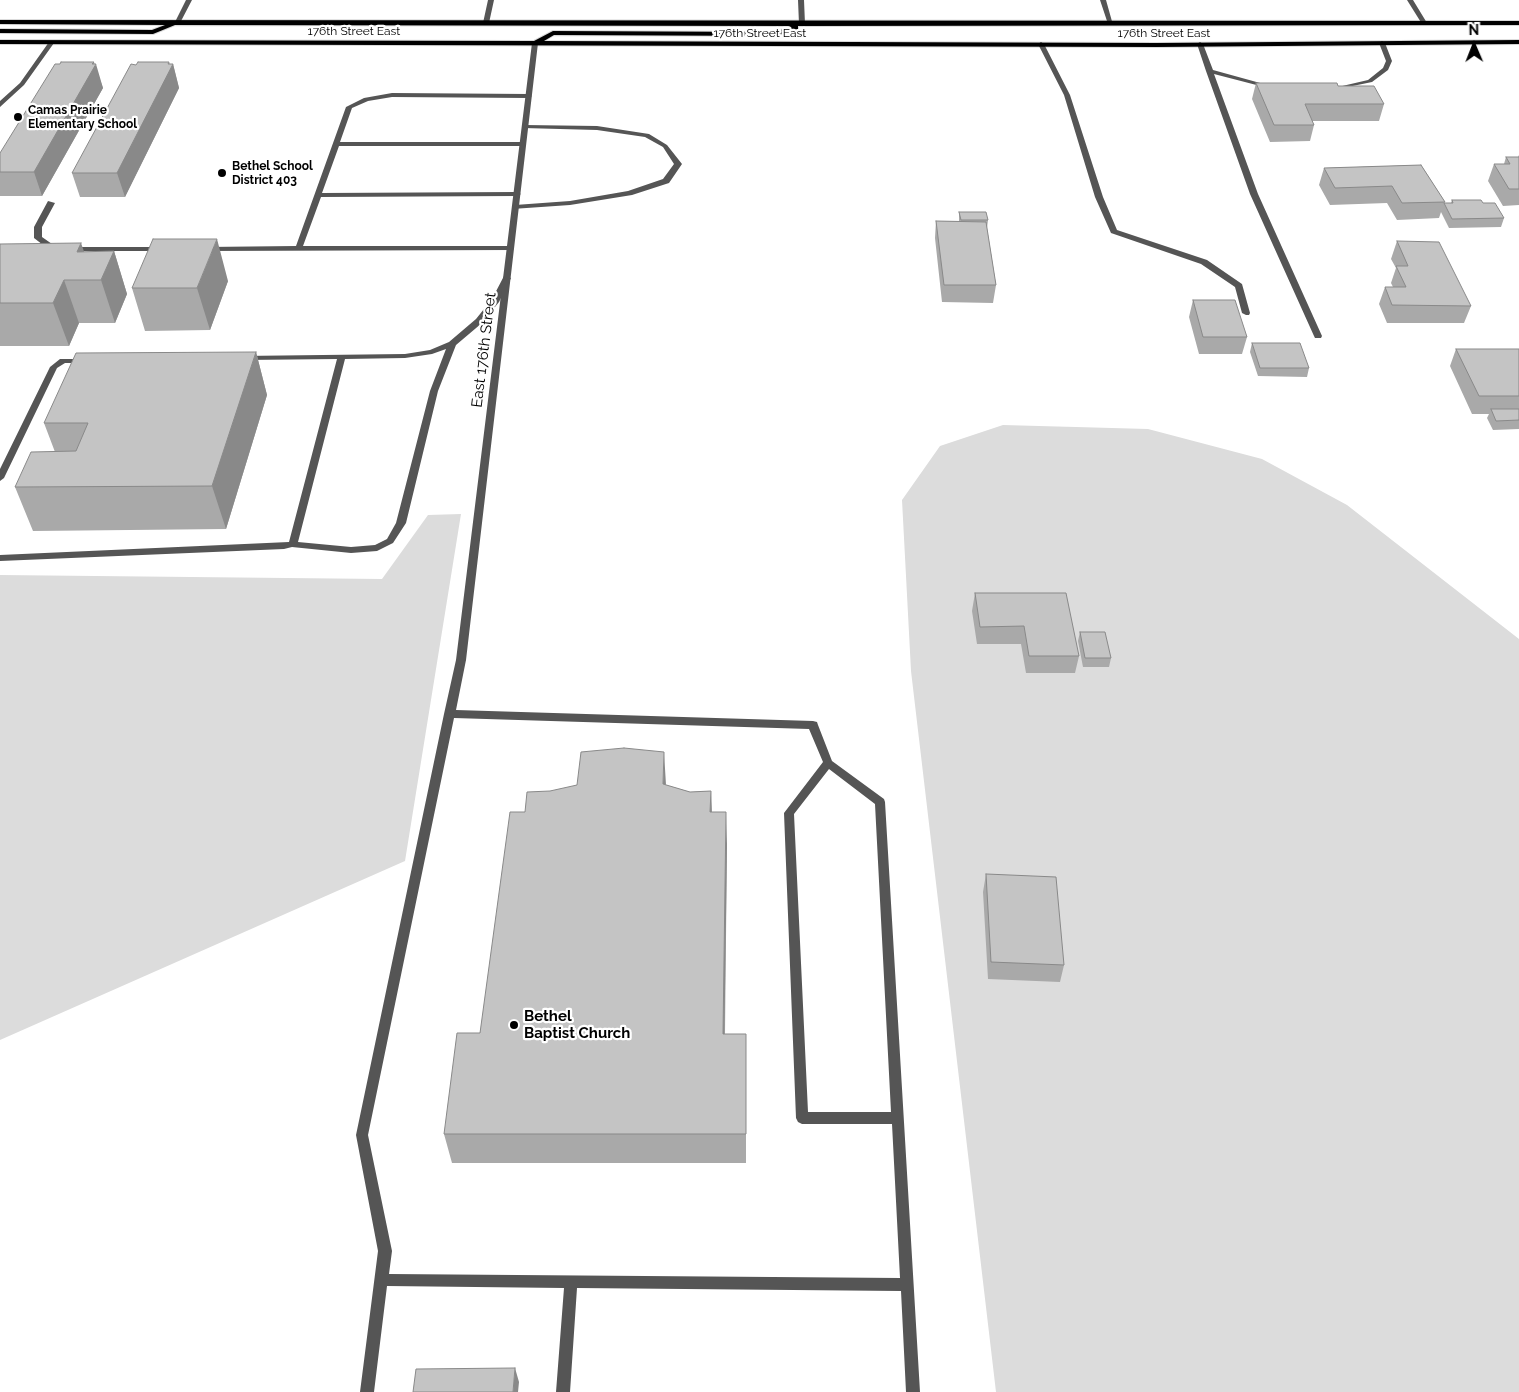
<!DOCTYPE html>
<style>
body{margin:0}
#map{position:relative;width:1519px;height:1392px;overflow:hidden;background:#fff;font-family:Raleway,sans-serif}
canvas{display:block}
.north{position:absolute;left:1449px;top:20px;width:50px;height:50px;-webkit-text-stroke:4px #fff;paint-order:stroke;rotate:359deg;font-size:14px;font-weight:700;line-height:20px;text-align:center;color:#000}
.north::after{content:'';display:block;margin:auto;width:18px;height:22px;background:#000;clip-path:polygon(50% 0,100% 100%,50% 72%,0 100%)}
</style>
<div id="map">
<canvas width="1519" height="1392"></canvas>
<div class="north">N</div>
</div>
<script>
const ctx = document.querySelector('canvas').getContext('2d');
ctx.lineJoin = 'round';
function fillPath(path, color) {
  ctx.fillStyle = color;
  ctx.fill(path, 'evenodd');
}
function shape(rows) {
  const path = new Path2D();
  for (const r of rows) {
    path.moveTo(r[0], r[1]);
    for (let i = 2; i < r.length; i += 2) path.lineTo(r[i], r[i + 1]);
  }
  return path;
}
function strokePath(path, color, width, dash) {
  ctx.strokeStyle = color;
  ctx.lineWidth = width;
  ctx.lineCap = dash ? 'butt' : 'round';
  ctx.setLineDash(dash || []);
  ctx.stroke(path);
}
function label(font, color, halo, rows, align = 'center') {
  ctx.font = font + ' Raleway,sans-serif';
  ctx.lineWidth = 4.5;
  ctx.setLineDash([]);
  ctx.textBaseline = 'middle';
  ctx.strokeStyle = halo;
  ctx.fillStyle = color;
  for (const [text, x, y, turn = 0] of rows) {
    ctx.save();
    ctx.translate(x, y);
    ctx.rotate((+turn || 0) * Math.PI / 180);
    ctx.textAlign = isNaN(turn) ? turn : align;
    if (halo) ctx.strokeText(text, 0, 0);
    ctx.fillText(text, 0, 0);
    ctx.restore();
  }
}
const green = shape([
 [1003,425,1148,429,1262,459,1347,505,1519,639,1519,1392,996,1392,911,671,902,500,940,446],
 [461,514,405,861,0,1040,0,575,382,579,428,515]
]);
const lane = shape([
 [1382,41,1385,43,1392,61,1388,70,1372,82,1338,89,1338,87,1368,80,1383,68,1386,61,1379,43,1382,41],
 [49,42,54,43,24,85,0,107,0,101,20,83,49,42],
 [1041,42,1044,44,1070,95,1103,197,1117,230,1207,260,1242,284,1250,313,1249,315,1246,315,1242,313,1235,287,1201,264,1111,233,1095,197,1064,95,1038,44,1041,42],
 [1200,42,1203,44,1213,70,1271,86,1268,88,1214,74,1258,194,1322,336,1321,338,1315,338,1314,336,1250,194,1206,71,1197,44,1200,42],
 [392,93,529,94,532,96,529,98,392,97,368,101,352,108,340,142,523,142,526,144,523,146,339,146,322,193,517,192,521,194,517,196,321,197,303,246,510,246,514,248,513,250,203,251,203,247,206,247,296,246,346,107,364,98,392,93],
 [525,125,597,126,649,134,667,145,682,164,669,183,632,195,570,205,512,209,512,205,515,205,570,201,628,191,663,179,674,164,663,147,645,137,597,130,523,128,523,126,525,125],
 [48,201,55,203,42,227,42,237,52,244,73,247,162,247,166,249,162,251,73,251,47,248,34,238,34,227,48,201],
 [504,276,507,276,511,278,499,302,482,323,456,345,438,391,406,523,393,543,377,551,351,553,292,547,284,549,0,561,0,555,289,542,337,359,244,360,240,358,241,356,405,354,430,350,449,342,476,319,492,299,504,276],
 [446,349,430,391,396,523,387,539,375,545,351,547,298,542,345,359,405,358,432,354,446,349],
 [60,359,84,359,88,361,84,363,65,363,57,368,4,478,0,481,0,469,50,367,60,359],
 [461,656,466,660,456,710,813,721,817,722,818,725,832,761,884,799,885,802,920,1392,906,1392,901,1291,577,1288,570,1392,556,1392,564,1288,387,1286,374,1392,360,1392,378,1251,356,1135,444,714,456,660,461,656],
 [454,718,809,729,823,762,784,813,796,1118,798,1122,802,1124,892,1124,900,1278,389,1274,392,1251,368,1135,454,718],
 [829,769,875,804,891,1112,808,1112,794,814,829,769]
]);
const street = shape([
 [186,0,192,0,180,23,176,23,175,22,186,0],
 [488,0,494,0,489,23,486,25,483,23,488,0],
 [798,0,804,0,805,24,802,26,799,24,798,0],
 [1100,0,1106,0,1113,25,1108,24,1100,0],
 [1407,0,1413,0,1427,23,1426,24,1422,24,1407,0],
 [535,41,538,43,466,660,461,664,456,660,532,43,535,41]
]);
const primary = shape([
 [0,20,1519,21,1519,25,798,26,798,29,776,36,554,35,544,41,1157,43,1519,40,1519,44,1157,47,0,44,0,40,534,41,553,31,775,32,791,26,175,25,153,34,0,33,0,29,152,30,165,25,0,24,0,20]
]);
const wall = shape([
 [94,64,103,88,42,196,0,196,0,153],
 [170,64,173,64,179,88,125,197,80,197,72,173],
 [1256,83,1338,86,1384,104,1379,121,1312,121,1314,125,1310,141,1270,142,1252,99],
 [1519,155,1519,205,1503,206,1488,181,1494,164,1504,164,1506,157,1518,157],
 [1421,165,1445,202,1444,203,1451,203,1452,200,1483,203,1504,218,1501,227,1449,228,1441,212,1439,218,1397,220,1387,203,1330,205,1319,185,1324,168],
 [959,212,988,220,987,228,996,285,993,303,942,302,935,238,936,221,959,221],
 [1397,241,1471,306,1464,323,1387,323,1379,304,1385,287,1393,287,1391,283,1396,268,1391,259],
 [0,244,84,252,114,251,127,294,115,323,79,323,69,346,0,346],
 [228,281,210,330,145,331,132,288],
 [1193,300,1247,337,1242,354,1199,354,1189,317],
 [1252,343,1309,368,1307,377,1258,376,1250,352],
 [1456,349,1519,349,1519,429,1493,430,1487,418,1489,414,1472,414,1450,366],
 [256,352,267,395,226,529,33,531,15,487,55,452,44,423],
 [975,593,1079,656,1075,673,1026,673,1021,644,977,644,972,611],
 [1080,632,1111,658,1109,667,1083,667,1078,641],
 [666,785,690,792,711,791,712,812,727,844,725,1034,746,1034,746,1163,452,1163,444,1134,480,1033,525,812],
 [986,874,1064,965,1060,982,988,979,983,892]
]);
const shadedWall = shape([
 [94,62,95,66,96,64,103,88,42,196,34,172],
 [169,62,171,68,173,64,179,88,125,197,117,173],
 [217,239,228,281,210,330,197,288],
 [81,243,94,280,77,252],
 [114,251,127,294,115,323,101,280],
 [64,280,79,323,69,346,53,303],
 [256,352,267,395,226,529,212,486],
 [664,752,666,785,663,784],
 [711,791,712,824,710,812],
 [726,812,727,844,724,1065,723,1034],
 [515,1368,519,1382,518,1392,513,1392]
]);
const building = shape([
 [61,62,94,62,92,64,96,64,34,172,0,172,0,153,55,64,60,64,61,62],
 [138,62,169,62,168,64,173,64,117,173,72,173,131,64,136,65,138,62],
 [1256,83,1337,83,1338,86,1374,86,1384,104,1305,104,1314,125,1274,125,1256,83],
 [1506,157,1519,157,1519,189,1509,189,1494,164,1510,164,1506,157],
 [1421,165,1445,202,1402,203,1392,186,1335,188,1324,168,1421,165],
 [1452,200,1481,200,1483,203,1495,203,1504,218,1452,219,1444,203,1453,203,1452,200],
 [959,212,986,212,988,220,961,220,959,212],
 [936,221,986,222,996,285,944,285,936,221],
 [153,239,217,239,197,288,132,288,153,239],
 [1397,241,1439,242,1471,306,1392,305,1385,287,1406,287,1396,266,1408,266,1397,241],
 [81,243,77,252,114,251,101,280,64,280,53,303,0,303,0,244,81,243],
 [1193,300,1235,300,1247,337,1203,337,1193,300],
 [1252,343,1300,343,1309,368,1260,368,1252,343],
 [1456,349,1519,349,1519,396,1479,396,1456,349],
 [256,352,212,486,15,487,31,452,76,451,88,423,44,423,76,353,256,352],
 [1491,409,1519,409,1519,420,1496,421,1491,409],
 [975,593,1066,593,1079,656,1029,656,1024,626,980,627,975,593],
 [1080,632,1105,632,1111,658,1085,658,1080,632],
 [624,748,664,752,663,784,690,792,711,791,710,812,726,812,723,1034,746,1034,746,1134,444,1134,457,1033,480,1033,510,812,525,812,527,792,550,791,577,785,581,752,624,748],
 [986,874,1056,877,1064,965,991,962,986,874],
 [515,1368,513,1392,413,1392,416,1369,515,1368]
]);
const markers = [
 [18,117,5,"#000"],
 [222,173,5,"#000"],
 [514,1025,5,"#000"]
];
const farStreetnames = [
 ["176th Street East",354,31],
 ["176th Street East",760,33],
 ["176th Street East",1164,33]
];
const farPoinames = [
 ["Camas Prairie",28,110],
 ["Elementary School",28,124],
 ["Bethel School",232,166],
 ["District 403",232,180]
];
const streetNames = [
 ["East 176th Street",484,350,-83]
];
const poiNames = [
 ["Bethel",524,1016],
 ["Baptist Church",524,1033]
];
fillPath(green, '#dcdcdc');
strokePath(primary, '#dbdbdb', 2);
fillPath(lane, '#555');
fillPath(street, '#555');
fillPath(primary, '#000');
fillPath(wall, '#a9a9a9');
fillPath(shadedWall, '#898989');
fillPath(building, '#c4c4c4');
strokePath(building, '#898989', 1);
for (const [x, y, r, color] of markers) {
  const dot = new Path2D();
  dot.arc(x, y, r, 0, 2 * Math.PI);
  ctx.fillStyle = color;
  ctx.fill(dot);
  strokePath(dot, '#fff', 2);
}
label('12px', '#000', '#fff', farStreetnames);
label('bold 12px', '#000', '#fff', farPoinames, 'left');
label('15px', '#000', '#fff', streetNames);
label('bold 15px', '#000', '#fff', poiNames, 'left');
</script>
